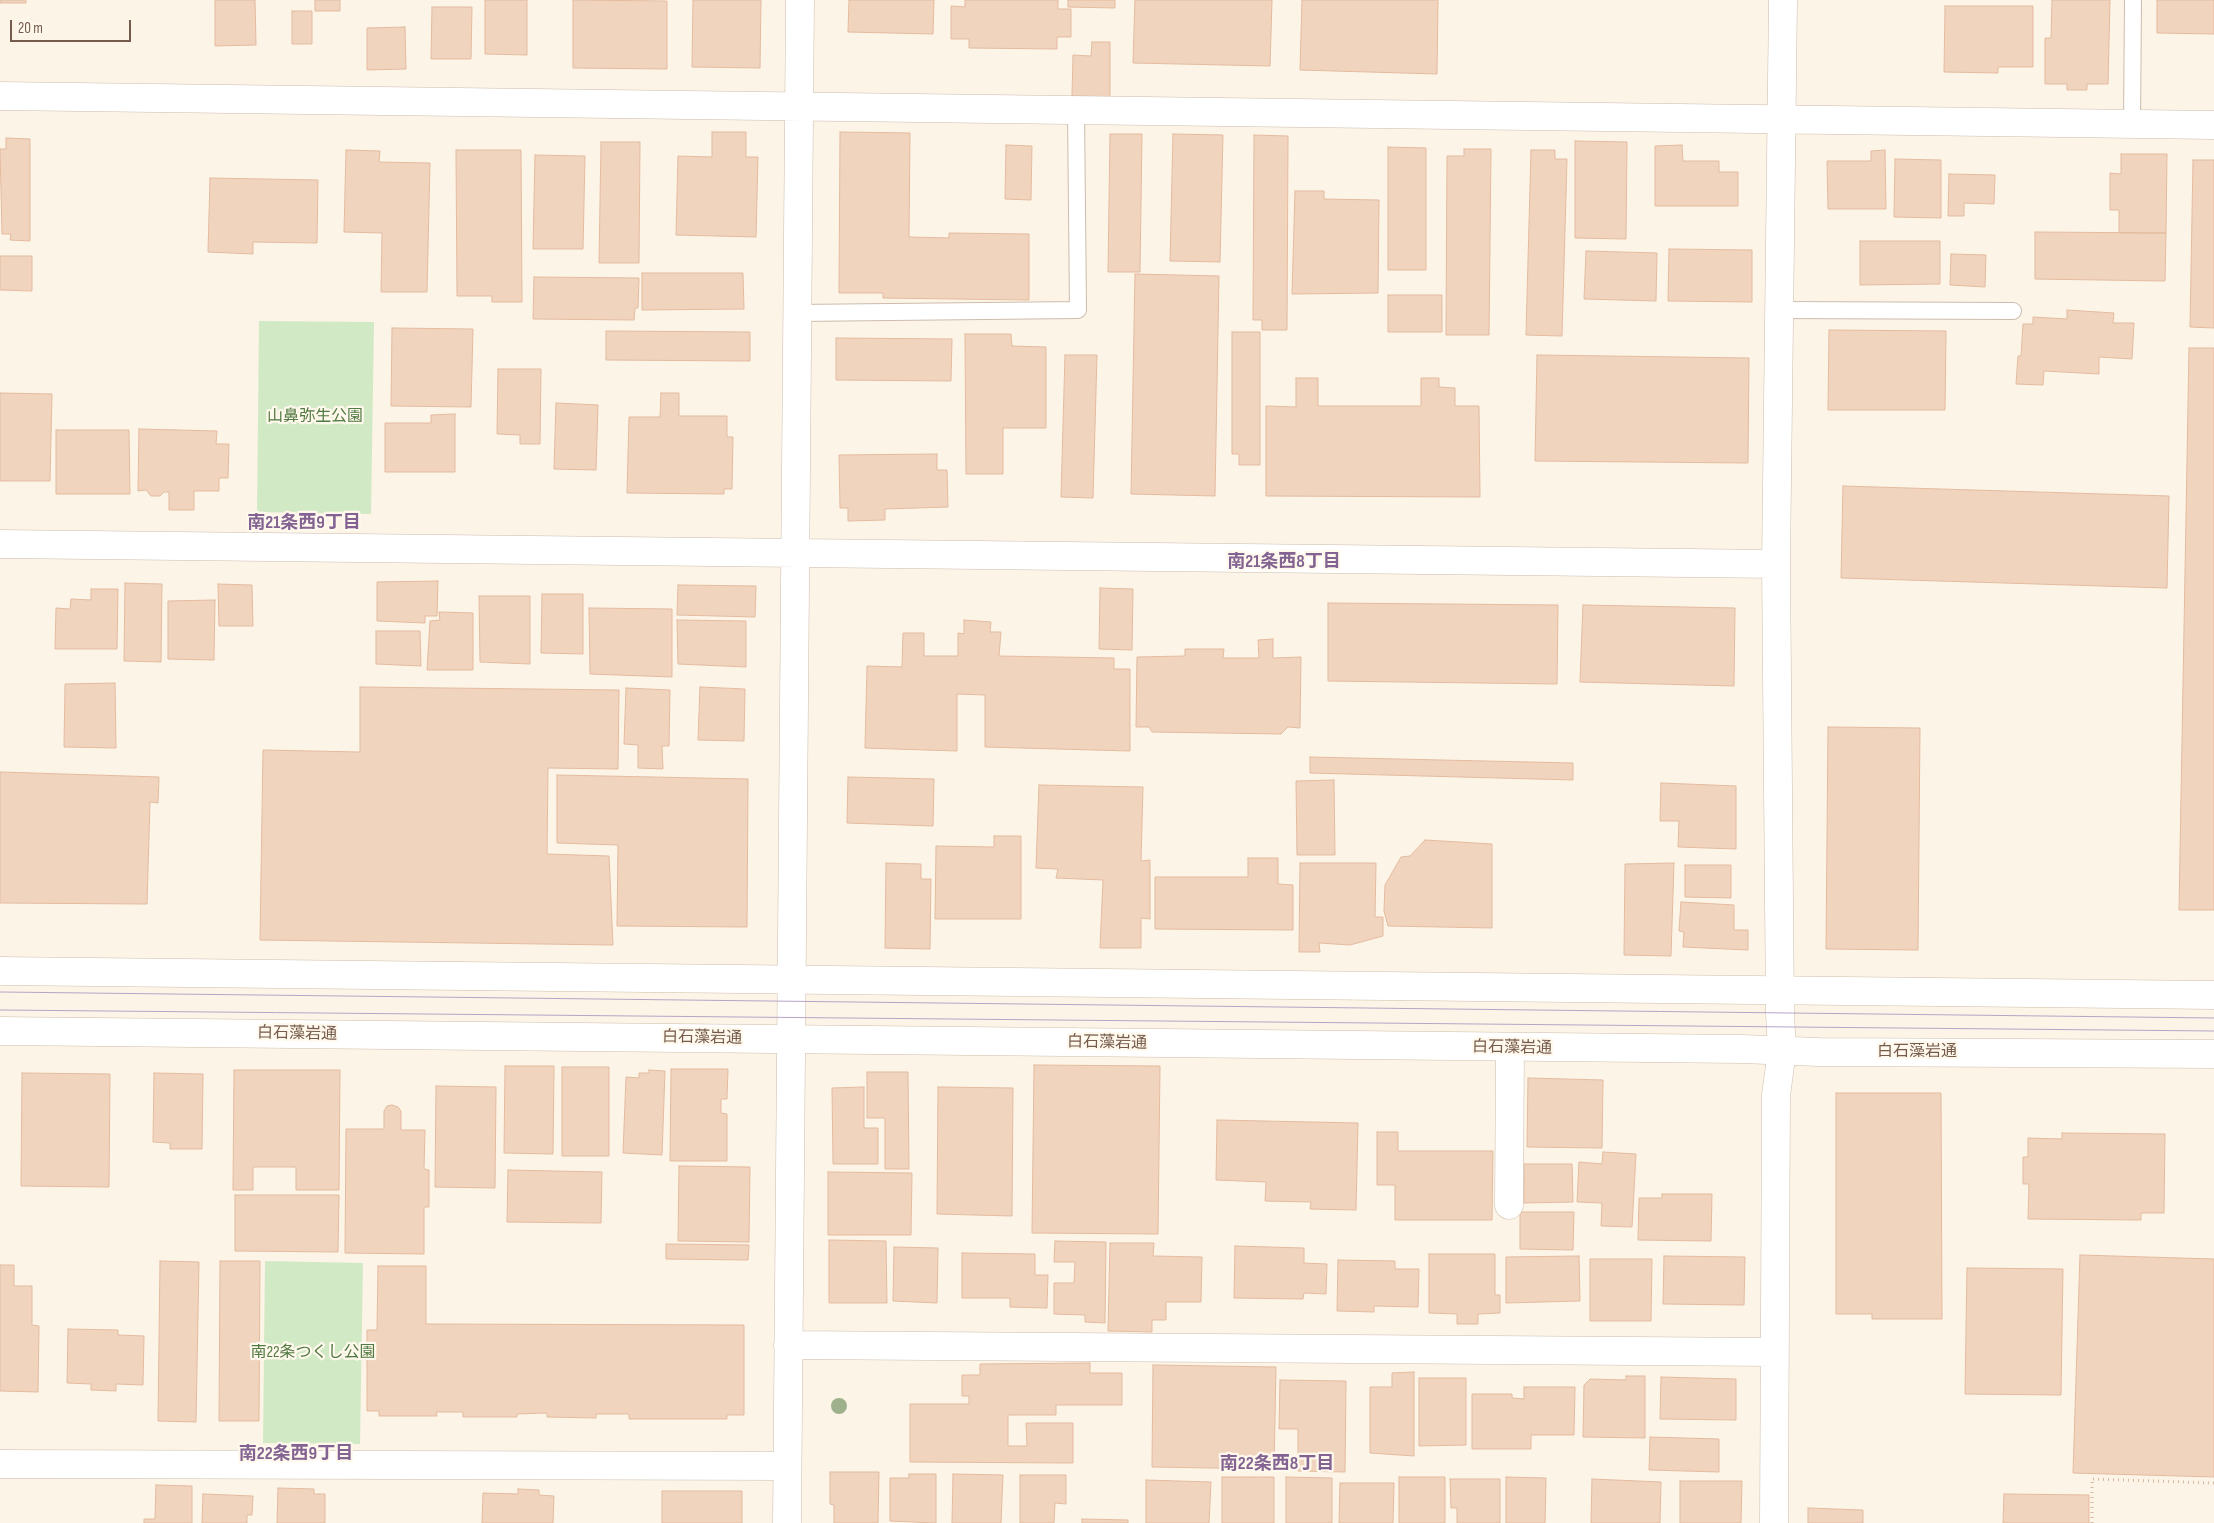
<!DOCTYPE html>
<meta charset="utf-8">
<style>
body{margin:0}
#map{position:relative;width:2214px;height:1523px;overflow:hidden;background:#fcf4e6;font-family:"Sofia Sans Condensed",sans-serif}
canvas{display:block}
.scale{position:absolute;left:10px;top:20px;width:121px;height:22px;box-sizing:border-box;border:2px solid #755b4b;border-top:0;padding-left:6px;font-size:15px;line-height:18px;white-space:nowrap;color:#755b4b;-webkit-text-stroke:4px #fff8ec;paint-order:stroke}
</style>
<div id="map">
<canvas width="2214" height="1523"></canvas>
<div class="scale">20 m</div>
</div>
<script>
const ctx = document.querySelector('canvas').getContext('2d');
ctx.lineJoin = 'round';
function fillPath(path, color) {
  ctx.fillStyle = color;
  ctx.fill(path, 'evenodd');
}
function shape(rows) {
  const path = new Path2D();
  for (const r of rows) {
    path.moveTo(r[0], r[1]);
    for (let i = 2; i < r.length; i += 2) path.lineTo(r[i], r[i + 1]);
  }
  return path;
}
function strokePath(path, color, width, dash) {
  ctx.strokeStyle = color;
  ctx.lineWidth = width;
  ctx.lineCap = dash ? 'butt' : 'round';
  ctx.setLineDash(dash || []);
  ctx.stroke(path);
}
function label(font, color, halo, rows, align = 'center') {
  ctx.font = font + ' "Sofia Sans Condensed","Noto Sans JP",sans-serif';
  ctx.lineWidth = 4.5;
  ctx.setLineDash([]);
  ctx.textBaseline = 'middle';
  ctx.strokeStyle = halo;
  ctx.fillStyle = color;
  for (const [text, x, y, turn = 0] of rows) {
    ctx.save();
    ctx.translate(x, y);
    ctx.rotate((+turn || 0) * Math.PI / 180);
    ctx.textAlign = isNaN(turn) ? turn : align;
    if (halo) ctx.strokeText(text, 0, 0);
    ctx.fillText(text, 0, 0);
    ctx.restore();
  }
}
const green = shape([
 [259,321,374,322,371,514,257,512],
 [265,1261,363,1263,360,1444,263,1443]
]);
const building = shape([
 [0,0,26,0,26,3,0,3,0,0],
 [215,0,255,0,256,45,215,46,215,0],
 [315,0,340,0,340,11,315,11,315,0],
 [485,0,527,0,527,55,485,54,485,0],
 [573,0,667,1,667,69,573,68,573,0],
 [693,0,761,0,760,68,692,67,693,0],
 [849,0,934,0,933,34,848,32,849,0],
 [965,0,1058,0,1058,9,1071,9,1071,37,1057,37,1057,49,969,48,969,39,951,39,951,6,965,7,965,0],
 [1068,0,1115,0,1115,8,1068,7,1068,0],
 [1135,0,1272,0,1270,66,1133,63,1135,0],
 [1302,0,1438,0,1437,74,1300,70,1302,0],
 [2052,0,2110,0,2108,84,2087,84,2087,90,2067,90,2067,84,2045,84,2045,38,2051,38,2052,0],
 [2157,0,2214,0,2214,34,2157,33,2157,0],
 [1945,6,2033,6,2033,67,1998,67,1998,73,1944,72,1945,6],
 [432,7,472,7,471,59,431,59,432,7],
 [292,11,312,11,312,44,292,44,292,11],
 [405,27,406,69,367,70,367,28,405,27],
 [1092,42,1110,42,1110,97,1072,96,1073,55,1091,56,1092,42],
 [712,132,746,132,746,157,758,157,756,237,676,235,678,156,712,157,712,132],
 [840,132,910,133,909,237,949,238,949,233,1029,234,1029,300,883,298,883,293,839,293,840,132],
 [1110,134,1142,134,1140,272,1108,272,1110,134],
 [1173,134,1223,135,1220,262,1170,261,1173,134],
 [1254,135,1288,136,1287,330,1262,330,1262,320,1253,320,1254,135],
 [6,138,30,139,30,241,10,240,11,234,2,234,0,149,6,149,6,138],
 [1575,141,1627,142,1626,239,1575,238,1575,141],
 [601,142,640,142,639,263,599,263,601,142],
 [1006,145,1032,146,1031,200,1005,199,1006,145],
 [1682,145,1683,161,1719,161,1719,172,1738,172,1738,206,1655,206,1655,146,1682,145],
 [1388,147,1426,148,1426,270,1388,270,1388,147],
 [1464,149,1491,149,1489,335,1446,335,1447,156,1464,156,1464,149],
 [346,150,380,151,379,162,430,163,427,292,381,292,382,233,344,232,346,150],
 [456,150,521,150,522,302,492,302,492,296,457,296,456,150],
 [1531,150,1555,150,1555,159,1567,159,1562,336,1526,335,1531,150],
 [1885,150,1886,209,1828,209,1827,161,1871,161,1871,151,1885,150],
 [2121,154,2167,154,2166,233,2119,233,2119,210,2110,210,2110,173,2121,174,2121,154],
 [535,155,585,156,583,249,533,249,535,155],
 [1895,159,1941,160,1941,218,1894,217,1895,159],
 [2193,160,2214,160,2214,328,2190,327,2193,160],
 [1949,174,1995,175,1994,204,1964,203,1964,216,1948,216,1949,174],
 [210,178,318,180,317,243,253,242,253,254,208,252,210,178],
 [1295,191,1324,191,1324,199,1379,200,1378,293,1292,294,1295,191],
 [2035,232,2166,233,2165,281,2035,279,2035,232],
 [1860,241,1940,241,1940,284,1860,285,1860,241],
 [1669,249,1752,250,1752,302,1668,301,1669,249],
 [1586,251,1657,253,1656,301,1584,299,1586,251],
 [1951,254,1986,255,1985,287,1950,285,1951,254],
 [0,256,32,256,32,291,0,290,0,256],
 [642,273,743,273,744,309,642,310,642,273],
 [1135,274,1219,276,1215,496,1131,494,1135,274],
 [534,277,639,278,638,308,635,308,634,320,533,319,534,277],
 [1388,295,1442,295,1442,332,1388,332,1388,295],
 [2067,310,2114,313,2113,323,2134,323,2132,359,2099,357,2099,374,2044,371,2043,385,2016,384,2018,356,2021,356,2023,324,2033,324,2033,317,2067,319,2067,310],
 [392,328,473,329,471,407,391,406,392,328],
 [1829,330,1946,331,1945,410,1828,410,1829,330],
 [606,331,750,332,750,361,606,360,606,331],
 [1232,332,1260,332,1260,465,1239,465,1239,454,1232,454,1232,332],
 [965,334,1011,334,1012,346,1046,347,1046,428,1003,428,1003,474,966,474,965,334],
 [836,338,952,339,951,381,836,380,836,338],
 [2189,348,2214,348,2214,910,2179,910,2189,348],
 [1065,355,1097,355,1093,498,1061,497,1065,355],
 [1537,355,1749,358,1748,463,1535,461,1537,355],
 [498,369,541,369,540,444,520,444,520,435,497,434,498,369],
 [1296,378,1318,378,1318,406,1421,406,1421,378,1439,378,1439,387,1455,388,1455,406,1479,406,1480,497,1266,496,1266,406,1296,407,1296,378],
 [0,393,52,394,50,481,0,481,0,393],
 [661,393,679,393,679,416,727,416,727,437,733,437,732,489,724,489,724,494,627,493,629,417,660,417,661,393],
 [556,403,598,405,596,470,554,469,556,403],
 [455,414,455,472,385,472,385,423,431,423,431,415,455,414],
 [139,429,217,431,216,444,229,444,228,478,219,478,219,491,194,491,194,510,169,510,169,492,164,492,160,496,151,496,146,490,138,491,139,429],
 [56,430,129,430,130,494,56,494,56,430],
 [937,454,937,470,947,470,948,507,885,509,885,520,848,521,848,508,840,508,839,455,937,454],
 [1843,486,2169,496,2167,588,1841,578,1843,486],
 [438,581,437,616,425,616,425,623,377,621,377,582,438,581],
 [125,583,162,584,161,662,124,661,125,583],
 [218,584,252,585,253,626,219,626,218,584],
 [678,585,756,586,755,617,677,615,678,585],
 [1100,588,1133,589,1132,650,1099,649,1100,588],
 [91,589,118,589,117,649,55,649,56,608,70,609,71,599,91,600,91,589],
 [542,594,583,594,583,654,541,653,542,594],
 [479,596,530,596,530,664,480,662,479,596],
 [215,600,214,660,168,659,168,601,215,600],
 [1328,603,1558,605,1557,684,1328,681,1328,603],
 [1583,605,1735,608,1734,686,1580,682,1583,605],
 [589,608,672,609,672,677,590,674,589,608],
 [439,612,473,613,473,670,427,670,430,621,440,620,439,612],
 [677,620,746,621,746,667,678,664,677,620],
 [964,620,991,622,990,632,1001,632,999,656,1114,658,1114,669,1130,669,1130,751,985,747,985,695,957,694,957,751,865,748,867,666,902,667,903,633,924,633,924,656,958,656,958,633,964,634,964,620],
 [376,631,420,631,421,666,376,664,376,631],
 [1273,639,1273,658,1301,657,1300,728,1288,727,1281,734,1152,732,1149,727,1136,727,1137,657,1185,656,1185,649,1224,649,1223,658,1259,658,1258,640,1273,639],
 [115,683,116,748,64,747,65,684,115,683],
 [360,687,619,690,618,769,548,768,547,854,609,856,613,945,260,940,263,750,360,752,360,687],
 [700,687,745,689,744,741,698,740,700,687],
 [626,688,670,690,669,746,662,746,663,769,638,768,638,745,624,744,626,688],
 [1828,727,1920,728,1918,950,1826,949,1828,727],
 [1310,757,1573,763,1573,780,1310,773,1310,757],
 [0,772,159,777,158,803,150,802,147,904,0,903,0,772],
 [557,775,748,779,747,927,617,926,618,845,557,843,557,775],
 [848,777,934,779,933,826,847,823,848,777],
 [1334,780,1335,855,1297,855,1296,781,1334,780],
 [1661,783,1736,786,1736,849,1678,847,1679,821,1660,821,1661,783],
 [1039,785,1143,787,1141,861,1150,860,1150,919,1141,918,1141,948,1100,948,1103,880,1056,878,1058,869,1036,868,1039,785],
 [994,836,1021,836,1021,919,935,919,936,846,994,847,994,836],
 [1425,840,1492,844,1492,928,1388,926,1384,911,1385,885,1401,857,1410,856,1425,840],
 [1248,858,1278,858,1278,884,1293,885,1293,930,1155,929,1155,877,1248,877,1248,858],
 [886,863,921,864,921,879,931,879,930,949,885,948,886,863],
 [1300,863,1376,863,1375,917,1383,917,1383,936,1350,945,1319,943,1320,952,1299,952,1300,863],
 [1674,863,1671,956,1624,955,1625,864,1674,863],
 [1685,865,1731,865,1731,898,1685,897,1685,865],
 [1681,902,1734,905,1734,930,1748,930,1748,950,1683,947,1684,932,1679,931,1681,902],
 [1034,1065,1160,1066,1158,1234,1032,1233,1034,1065],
 [505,1066,554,1066,553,1154,504,1153,505,1066],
 [562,1067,609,1067,609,1156,562,1156,562,1067],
 [671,1069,728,1069,727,1099,721,1099,721,1113,727,1114,727,1161,670,1161,671,1069],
 [234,1070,340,1070,339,1190,296,1190,296,1167,253,1167,253,1190,233,1190,234,1070],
 [649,1070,665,1071,662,1155,623,1153,626,1077,639,1078,639,1073,649,1073,649,1070],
 [867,1072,908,1072,909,1169,885,1169,885,1118,867,1118,867,1072],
 [22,1073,110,1074,109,1187,21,1186,22,1073],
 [154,1073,203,1074,202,1149,170,1149,170,1143,153,1142,154,1073],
 [1528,1078,1603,1080,1602,1148,1527,1147,1528,1078],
 [436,1086,496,1087,495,1188,435,1187,436,1086],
 [864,1087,864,1128,878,1128,878,1164,833,1164,832,1088,864,1087],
 [938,1087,1013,1088,1012,1216,937,1214,938,1087],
 [1836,1093,1941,1093,1942,1319,1872,1319,1872,1314,1836,1314,1836,1093],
 [392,1105,398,1107,401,1111,401,1130,425,1130,424,1169,429,1170,429,1207,424,1207,424,1254,345,1253,346,1129,384,1129,384,1111,387,1106,392,1105],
 [1217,1120,1358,1123,1356,1210,1310,1209,1311,1202,1265,1201,1266,1182,1216,1180,1217,1120],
 [1377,1132,1398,1132,1398,1151,1493,1151,1492,1220,1395,1220,1395,1185,1377,1185,1377,1132],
 [2062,1133,2165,1134,2164,1213,2141,1213,2141,1220,2028,1219,2029,1184,2023,1184,2023,1157,2028,1157,2028,1138,2062,1139,2062,1133],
 [1603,1152,1636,1154,1632,1227,1601,1226,1602,1203,1577,1202,1579,1162,1602,1164,1603,1152],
 [1524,1164,1572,1164,1573,1202,1524,1203,1524,1164],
 [679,1166,750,1167,749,1242,678,1241,679,1166],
 [508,1170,602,1172,601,1223,507,1222,508,1170],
 [828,1172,912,1173,911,1235,828,1235,828,1172],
 [1662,1194,1712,1194,1711,1241,1638,1240,1639,1198,1662,1198,1662,1194],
 [235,1195,339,1195,338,1252,235,1251,235,1195],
 [1520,1212,1574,1212,1573,1250,1520,1249,1520,1212],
 [829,1240,886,1241,887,1303,829,1303,829,1240],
 [1055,1241,1106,1242,1105,1323,1085,1322,1085,1315,1054,1314,1054,1283,1074,1283,1075,1262,1054,1262,1055,1241],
 [1110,1243,1154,1243,1153,1256,1202,1257,1201,1302,1166,1302,1166,1320,1152,1320,1152,1332,1108,1331,1110,1243],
 [666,1244,749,1245,748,1260,666,1259,666,1244],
 [1235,1246,1304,1248,1304,1263,1327,1264,1326,1294,1304,1293,1303,1299,1234,1298,1235,1246],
 [894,1247,938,1248,937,1303,893,1301,894,1247],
 [962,1253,1035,1254,1035,1275,1048,1275,1047,1308,1010,1307,1010,1298,962,1298,962,1253],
 [1429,1254,1495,1254,1495,1295,1500,1295,1500,1313,1478,1314,1478,1324,1457,1324,1457,1314,1429,1313,1429,1254],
 [2080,1255,2214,1259,2214,1477,2073,1473,2080,1255],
 [1579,1256,1580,1301,1506,1303,1506,1257,1579,1256],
 [1664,1256,1745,1257,1744,1305,1663,1304,1664,1256],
 [1590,1259,1652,1259,1651,1321,1590,1321,1590,1259],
 [1338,1260,1395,1261,1395,1269,1419,1269,1418,1307,1374,1306,1374,1312,1337,1311,1338,1260],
 [160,1261,199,1262,196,1422,158,1421,160,1261],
 [220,1261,260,1261,259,1421,219,1421,220,1261],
 [0,1265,14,1265,14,1286,32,1286,32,1325,39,1326,38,1392,0,1391,0,1265],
 [378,1266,426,1266,426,1324,744,1325,744,1415,727,1415,727,1419,629,1419,629,1414,596,1414,596,1418,547,1417,547,1413,517,1414,517,1417,463,1417,463,1412,436,1412,437,1416,379,1416,379,1411,367,1411,367,1330,377,1330,378,1266],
 [1967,1268,2063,1269,2061,1395,1965,1394,1967,1268],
 [68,1329,118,1330,118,1335,144,1336,143,1385,116,1384,116,1391,91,1390,91,1384,67,1383,68,1329],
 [1090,1363,1090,1373,1122,1373,1122,1405,1056,1405,1056,1415,1008,1415,1008,1446,1027,1446,1026,1423,1073,1423,1073,1463,910,1462,910,1404,969,1404,969,1396,962,1396,962,1375,980,1375,980,1364,1090,1363],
 [1153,1365,1276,1367,1274,1469,1152,1467,1153,1365],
 [1414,1372,1414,1456,1370,1453,1370,1387,1392,1387,1392,1373,1414,1372],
 [1626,1376,1645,1376,1645,1438,1583,1437,1584,1385,1590,1379,1626,1380,1626,1376],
 [1661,1377,1736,1379,1736,1420,1660,1419,1661,1377],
 [1419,1378,1466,1378,1466,1445,1419,1446,1419,1378],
 [1280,1380,1346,1381,1345,1472,1298,1471,1298,1429,1279,1429,1280,1380],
 [1524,1387,1575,1387,1574,1435,1531,1435,1531,1449,1472,1449,1472,1394,1512,1394,1512,1398,1524,1399,1524,1387],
 [1650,1437,1719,1439,1719,1472,1649,1470,1650,1437],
 [830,1472,879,1472,878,1523,834,1523,834,1505,830,1504,830,1472],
 [909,1474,936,1474,936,1523,890,1521,890,1478,909,1478,909,1474],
 [953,1474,1003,1475,1001,1523,952,1523,953,1474],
 [1020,1475,1066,1475,1066,1504,1055,1503,1054,1523,1020,1523,1020,1475],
 [1222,1477,1274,1477,1274,1523,1222,1523,1222,1477],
 [1286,1477,1332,1478,1332,1523,1286,1523,1286,1477],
 [1399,1477,1445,1477,1445,1523,1399,1523,1399,1477],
 [1506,1477,1546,1478,1545,1523,1506,1523,1506,1477],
 [1450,1479,1500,1479,1500,1523,1457,1523,1457,1508,1451,1508,1450,1479],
 [1592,1479,1661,1482,1660,1523,1591,1523,1592,1479],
 [1146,1480,1211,1482,1209,1523,1146,1523,1146,1480],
 [1680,1481,1742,1481,1741,1523,1680,1523,1680,1481],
 [1340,1483,1394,1483,1393,1523,1339,1523,1340,1483],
 [156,1485,192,1486,192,1523,144,1523,144,1519,155,1519,156,1485],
 [278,1488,314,1489,314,1494,325,1494,325,1523,277,1523,278,1488],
 [518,1489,539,1490,539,1495,554,1496,553,1523,482,1523,483,1493,518,1494,518,1489],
 [662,1491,742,1491,742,1523,662,1523,662,1491],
 [203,1494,253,1496,252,1515,247,1515,247,1523,202,1523,203,1494],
 [2004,1494,2089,1495,2089,1523,2003,1523,2004,1494],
 [1808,1508,1863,1510,1863,1523,1808,1523,1808,1508],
 [1082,1519,1128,1520,1128,1523,1082,1523,1082,1519]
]);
const path = shape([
 [2092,1523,2092,1479,2214,1483]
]);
const service = shape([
 [2132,124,2133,0],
 [1778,310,2013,311],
 [797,313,1078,310,1076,110]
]);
const minor = shape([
 [0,96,2214,125],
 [0,544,1776,564],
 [1509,1205,1510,1048],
 [788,1345,1775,1352],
 [0,1464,787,1466],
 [787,1523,800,0],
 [1774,1523,1776,1095,1782,1051,1780,1013,1776,564,1783,0]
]);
const secondary = shape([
 [0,971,2214,995],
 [0,1031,1742,1049,1818,1052,2214,1054]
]);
const tram = shape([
 [0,992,2214,1018],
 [0,1010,2214,1031]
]);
const trees = [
 [839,1406]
];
const parkNames = [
 ["山鼻弥生公園",315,417],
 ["南22条つくし公園",313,1353]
];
const streetNames = [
 ["白石藻岩通",297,1034,1],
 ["白石藻岩通",702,1038,1],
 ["白石藻岩通",1107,1043,1],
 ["白石藻岩通",1512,1048,1],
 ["白石藻岩通",1917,1052]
];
const neighbourhoodNames = [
 ["南21条西9丁目",304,523],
 ["南21条西8丁目",1284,562],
 ["南22条西9丁目",296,1454],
 ["南22条西8丁目",1277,1464]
];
fillPath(green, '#d2e9c5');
fillPath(building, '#f1d4be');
strokePath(building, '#e3bb9f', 1);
strokePath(service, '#cdbcad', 18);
strokePath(minor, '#cdbcad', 29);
strokePath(secondary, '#d0bdaa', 29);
strokePath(path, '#d6b7a1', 3, [1, 4]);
strokePath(service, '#fff', 16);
strokePath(minor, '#fff', 28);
strokePath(secondary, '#fff', 28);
strokePath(tram, '#b7a4c6', 1);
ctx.fillStyle = '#9eb18c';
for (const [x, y] of trees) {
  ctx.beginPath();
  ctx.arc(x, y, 8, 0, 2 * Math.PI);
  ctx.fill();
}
label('16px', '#527a43', '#fff8ec', parkNames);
label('16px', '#755b4b', '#fff8ec', streetNames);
label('bold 18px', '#836391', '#fff8ec', neighbourhoodNames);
</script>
